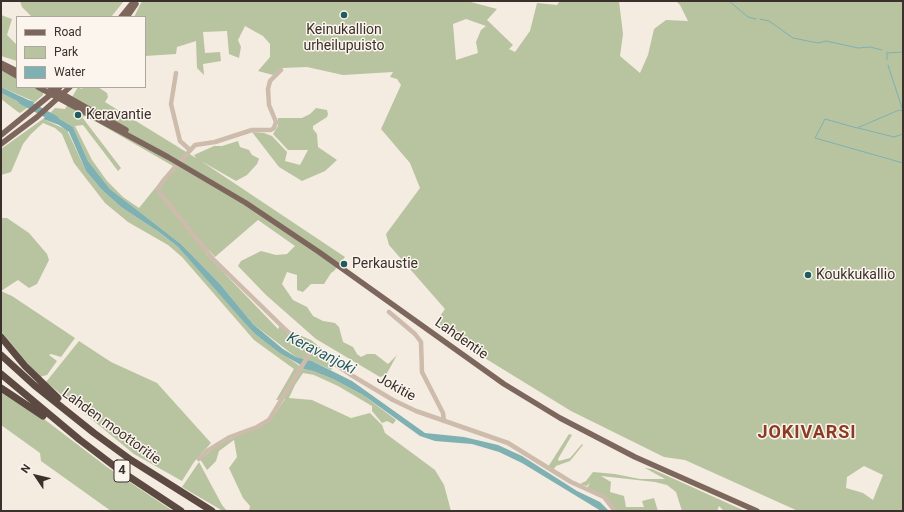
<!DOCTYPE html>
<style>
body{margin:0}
#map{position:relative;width:904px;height:512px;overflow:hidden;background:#f4ebe1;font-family:Roboto,sans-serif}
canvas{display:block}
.frame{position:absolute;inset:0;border:2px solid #3b302b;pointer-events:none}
.legend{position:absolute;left:16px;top:16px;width:130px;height:72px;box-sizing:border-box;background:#fbf5ee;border:1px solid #aea6a0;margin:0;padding:5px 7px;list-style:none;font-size:12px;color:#3b302b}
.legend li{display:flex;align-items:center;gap:8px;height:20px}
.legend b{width:20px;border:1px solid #aea6a0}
.north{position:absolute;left:16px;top:456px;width:40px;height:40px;-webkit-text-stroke:3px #fbf5ee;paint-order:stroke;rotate:305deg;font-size:11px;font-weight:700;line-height:16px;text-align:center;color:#3b302b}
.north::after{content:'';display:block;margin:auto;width:14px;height:18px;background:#3b302b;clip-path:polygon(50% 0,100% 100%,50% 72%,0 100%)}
</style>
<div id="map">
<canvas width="904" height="512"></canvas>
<div class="frame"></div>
<ul class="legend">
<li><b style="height:5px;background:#7d675c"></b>Road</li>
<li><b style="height:11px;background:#b8c4a0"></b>Park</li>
<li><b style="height:11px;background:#7fb0b2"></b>Water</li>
</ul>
<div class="north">N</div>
</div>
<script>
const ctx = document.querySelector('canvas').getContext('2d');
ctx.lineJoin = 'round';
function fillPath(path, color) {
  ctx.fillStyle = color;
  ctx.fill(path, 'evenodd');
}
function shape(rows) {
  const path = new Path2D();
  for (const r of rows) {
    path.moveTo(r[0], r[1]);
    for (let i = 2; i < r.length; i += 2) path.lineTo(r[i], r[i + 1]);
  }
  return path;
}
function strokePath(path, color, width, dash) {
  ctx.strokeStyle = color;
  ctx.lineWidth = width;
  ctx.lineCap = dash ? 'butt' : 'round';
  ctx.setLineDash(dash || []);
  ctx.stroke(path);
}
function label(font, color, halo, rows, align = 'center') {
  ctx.font = font + ' Roboto,sans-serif';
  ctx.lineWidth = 3;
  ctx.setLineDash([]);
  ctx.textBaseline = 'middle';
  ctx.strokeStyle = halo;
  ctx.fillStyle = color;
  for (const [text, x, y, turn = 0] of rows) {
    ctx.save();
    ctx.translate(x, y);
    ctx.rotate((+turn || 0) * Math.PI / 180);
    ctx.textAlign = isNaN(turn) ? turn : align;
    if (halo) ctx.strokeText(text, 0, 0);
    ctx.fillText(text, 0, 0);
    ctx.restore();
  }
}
const green = shape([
 [20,1,124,1,111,17,32,17,22,7],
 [142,1,467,1,497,9,487,20,513,45,509,49,515,52,530,31,537,3,557,5,560,1,619,1,623,34,620,56,640,73,648,55,654,29,666,20,688,21,680,5,676,1,903,1,903,511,798,511,685,460,664,457,571,411,483,357,440,325,438,319,445,309,389,245,386,234,420,188,410,163,381,129,401,85,397,79,390,77,393,72,343,75,307,67,282,68,273,75,258,71,270,57,270,44,263,36,245,26,238,40,241,47,239,58,229,54,227,31,203,32,205,53,220,52,221,61,203,64,204,75,197,68,196,41,177,47,176,54,145,56,145,17,134,17],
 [466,19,486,26,481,30,476,42,478,53,456,60,453,24],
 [864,466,883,475,873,500,863,493,846,488,847,477],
 [1,15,12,19,7,35,17,45,17,61,1,56],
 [1,69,17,78,17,87,35,87,43,91,43,95,35,102,1,87],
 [78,87,82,89,83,87,98,87,107,93,108,97,105,102,196,158,194,155,214,146,222,146,238,141,240,147,249,150,252,155,258,158,259,159,257,164,247,175,236,181,201,161,345,257,334,271,331,273,324,284,311,284,303,292,297,290,297,275,287,272,282,284,293,300,307,307,313,316,323,321,335,323,339,327,343,342,353,347,357,354,361,357,367,354,375,354,388,364,397,355,386,375,380,377,316,339,266,295,238,266,241,261,261,251,276,255,287,254,295,246,258,220,215,257,209,250,206,254,278,329,281,323,290,331,311,340,337,361,331,370,312,361,296,357,253,324,220,284,181,244,110,189,88,161,73,127,50,113,55,108,65,109],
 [86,116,173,166,139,208,123,197,107,181,92,160,75,126,83,125,118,171,121,168,82,117],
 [1,93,21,103,27,108,20,113,18,112,1,99],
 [316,108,327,110,328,114,327,117,313,126,313,129,317,134,318,147,337,160,325,171,302,181,279,167,252,132,264,133,272,136,287,152,285,161,300,165,308,150,288,150,273,134,278,126,278,118,302,118,310,114],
 [43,119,67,130,86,171,102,190,121,207,159,232,178,247,255,334,304,369,313,371,333,379,363,395,396,420,393,424,387,421,382,423,372,411,372,406,338,386,314,375,303,373,295,385,289,398,312,400,351,418,370,413,382,425,385,433,435,470,444,485,451,511,249,511,250,506,243,498,229,468,237,457,234,440,219,451,216,461,207,470,200,459,220,444,270,421,285,399,276,400,294,369,254,340,182,257,168,245,128,222,105,203,74,163,62,134,55,128,43,123,31,134,23,144,11,172,1,175,1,149],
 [1,218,7,218,29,233,47,254,49,260,37,284,29,288,18,280,1,291,12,296,75,338,61,357,51,354,49,355,57,361,47,375,43,376,40,377,28,364,1,331],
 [79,341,111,362,157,383,211,443,194,462,182,481,134,454,46,382],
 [1,390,40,416,107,467,173,511,111,511,41,461,40,453,1,425],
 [569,434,572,435,558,459,559,461,570,458,582,444,583,445,570,461,556,466,553,470,548,467],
 [199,462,222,505,227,511,223,511,182,487],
 [645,468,652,469,745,511,724,511,719,506,717,511,682,511,676,492,667,485,655,482,601,476,611,482,610,492,624,496,626,507,644,507,642,501,654,498,658,511,615,511,604,497,587,489,590,482,587,486,580,484,586,481,593,472,615,474,640,479,665,479]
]);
const water = shape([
 [1,87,28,100,35,102,27,108,21,103,1,93],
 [50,113,73,127,88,161,110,189,181,244,220,284,253,324,283,349,296,357,312,361,352,381,425,433,464,437,498,445,522,456,577,491,600,502,609,511,601,511,522,463,499,452,472,444,435,441,420,436,363,395,333,379,313,371,304,369,299,364,280,353,255,334,243,321,178,247,159,232,121,207,102,190,86,171,69,132,59,125,43,119]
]);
const stream = shape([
 [729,1,748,17,756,19],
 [760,19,769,21,793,38,818,43,826,41,858,48,870,47,882,50],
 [888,53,903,52],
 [887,60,887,52],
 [888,65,903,111,899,110,857,128,825,119,815,138,903,163],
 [858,128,894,137,903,134]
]);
const river = shape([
 [22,101,55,119]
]);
const minor = shape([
 [281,70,270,81,268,89,269,105,276,122,274,128,271,130,252,130,215,142,195,145,163,181,158,189,159,192,213,259,289,333,351,375,393,400,416,411,508,443,571,482,604,497,615,511],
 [176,73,171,104,180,141,190,150],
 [389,312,415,334,421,342,422,372,443,413,444,421],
 [199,459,207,451,230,437,257,427,269,420,313,348]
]);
const major = shape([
 [121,17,134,1],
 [127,17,136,4],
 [1,63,17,71],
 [1,67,17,76],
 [38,87,168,157,246,203,319,252,504,384,560,418,635,457,757,511],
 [50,87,126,130],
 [1,135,60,87],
 [1,144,37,117,70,87]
]);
const highway = shape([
 [1,337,25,366,58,398],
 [1,355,34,385,94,433,131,460,212,511],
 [1,374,80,440,122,472,181,511],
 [1,388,43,416]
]);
const markers = [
 [344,15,4,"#1f5a5e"],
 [78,115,4,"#1f5a5e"],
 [344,264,4,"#1f5a5e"],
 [808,275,4,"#1f5a5e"]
];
const shields = [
 [122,471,16]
];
const shieldNames = [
 ["4",122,471]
];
const poiNames = [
 ["Keinukallion",344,30,"center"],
 ["urheilupuisto",344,46,"center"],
 ["Keravantie",86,115],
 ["Perkaustie",352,264],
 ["Koukkukallio",816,275]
];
const streetNames = [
 ["Lahdentie",461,339,35],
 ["Jokitie",396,388,29],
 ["Lahden moottoritie",111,427,36]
];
const waterNames = [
 ["Keravanjoki",321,354,27]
];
const districtNames = [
 ["JOKIVARSI",807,433]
];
fillPath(green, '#b8c4a0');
fillPath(water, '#7fb0b2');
strokePath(stream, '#7fb0b2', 1);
strokePath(river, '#7fb0b2', 7);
strokePath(minor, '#cdbbac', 4.5);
strokePath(major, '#7d675c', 5.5);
strokePath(highway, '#5c4a42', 7);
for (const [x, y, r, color] of markers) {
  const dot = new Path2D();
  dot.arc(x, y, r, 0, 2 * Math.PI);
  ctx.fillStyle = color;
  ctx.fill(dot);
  strokePath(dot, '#fbf5ee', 1.5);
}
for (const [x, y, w] of shields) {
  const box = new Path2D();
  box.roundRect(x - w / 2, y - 11, w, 22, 3);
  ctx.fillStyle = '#fbf5ee';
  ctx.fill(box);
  strokePath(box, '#3b302b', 1);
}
label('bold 13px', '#3b302b', null, shieldNames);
label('14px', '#3b302b', '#fbf5ee', poiNames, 'left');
label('14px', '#3b302b', '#fbf5ee', streetNames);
label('italic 15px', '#1f5a5e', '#fbf5ee', waterNames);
ctx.letterSpacing = '1px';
label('bold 18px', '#8c3b22', '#fbf5ee', districtNames);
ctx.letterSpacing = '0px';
</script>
